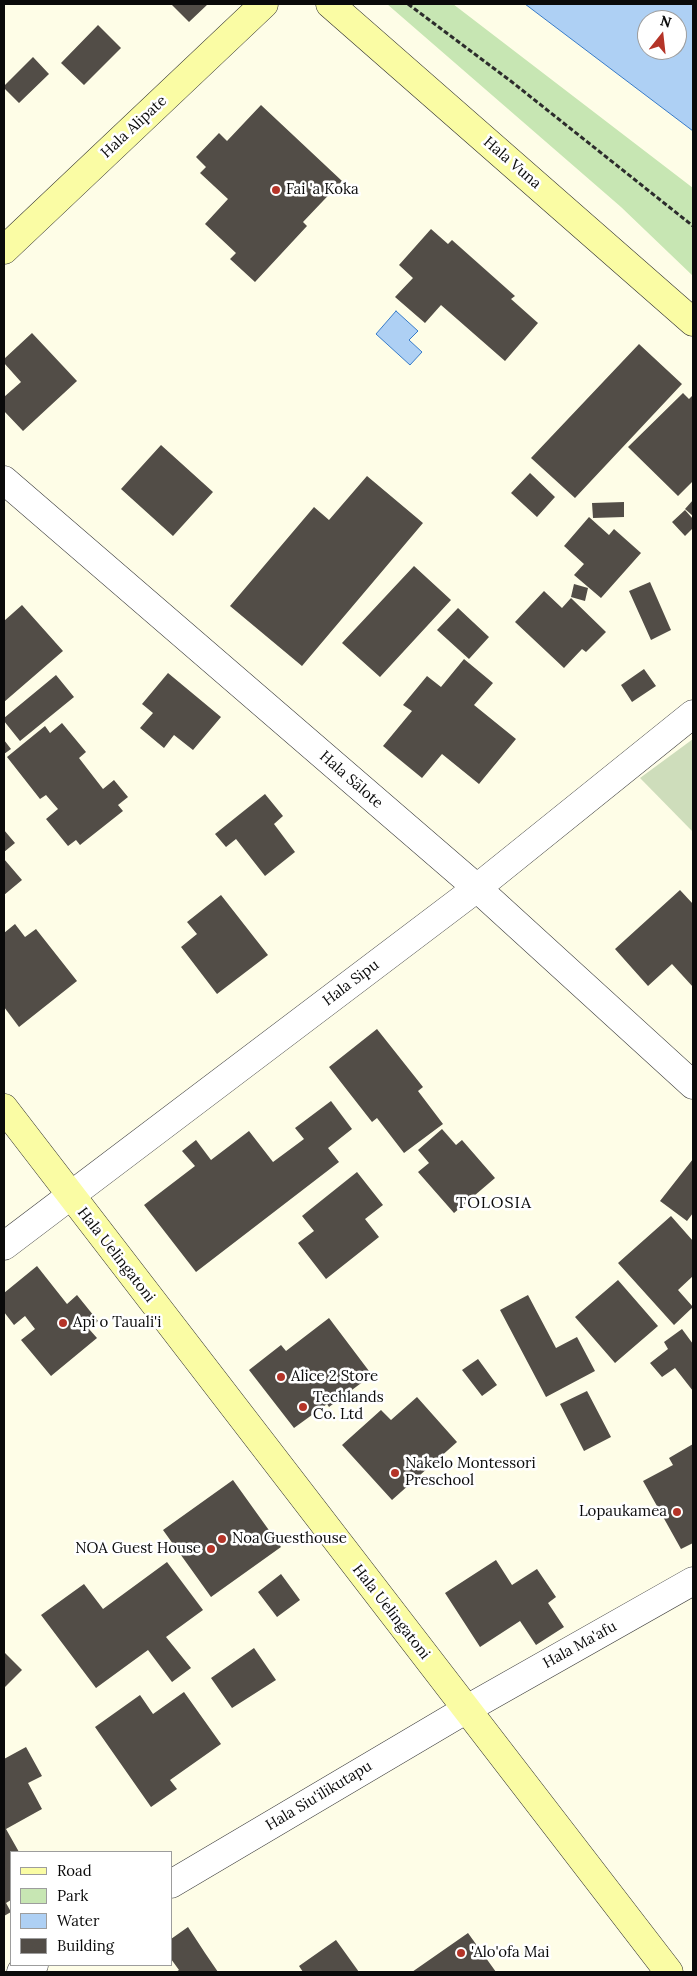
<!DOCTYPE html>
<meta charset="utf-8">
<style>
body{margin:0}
#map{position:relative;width:697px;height:1976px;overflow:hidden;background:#fefde7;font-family:Lora,serif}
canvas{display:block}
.frame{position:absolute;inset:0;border:5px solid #0a0a0a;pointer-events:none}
.legend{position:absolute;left:10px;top:1851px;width:162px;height:115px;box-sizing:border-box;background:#fff;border:1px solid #9d9d9d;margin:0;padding:6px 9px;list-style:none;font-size:15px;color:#0a0a0a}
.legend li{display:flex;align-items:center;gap:10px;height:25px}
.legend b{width:25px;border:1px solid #9d9d9d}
.north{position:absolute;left:637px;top:10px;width:50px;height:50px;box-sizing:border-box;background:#fff;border:1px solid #9d9d9d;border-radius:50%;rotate:16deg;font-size:14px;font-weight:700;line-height:20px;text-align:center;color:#0a0a0a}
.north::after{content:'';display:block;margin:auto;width:18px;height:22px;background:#b43428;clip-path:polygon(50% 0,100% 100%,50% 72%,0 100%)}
</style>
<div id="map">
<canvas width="697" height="1976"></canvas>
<div class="frame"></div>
<ul class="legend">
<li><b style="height:6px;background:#fafca4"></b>Road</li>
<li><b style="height:14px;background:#c7e6b3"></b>Park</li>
<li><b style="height:14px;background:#aed0f4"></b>Water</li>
<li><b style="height:14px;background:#524d47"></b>Building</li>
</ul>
<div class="north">N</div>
</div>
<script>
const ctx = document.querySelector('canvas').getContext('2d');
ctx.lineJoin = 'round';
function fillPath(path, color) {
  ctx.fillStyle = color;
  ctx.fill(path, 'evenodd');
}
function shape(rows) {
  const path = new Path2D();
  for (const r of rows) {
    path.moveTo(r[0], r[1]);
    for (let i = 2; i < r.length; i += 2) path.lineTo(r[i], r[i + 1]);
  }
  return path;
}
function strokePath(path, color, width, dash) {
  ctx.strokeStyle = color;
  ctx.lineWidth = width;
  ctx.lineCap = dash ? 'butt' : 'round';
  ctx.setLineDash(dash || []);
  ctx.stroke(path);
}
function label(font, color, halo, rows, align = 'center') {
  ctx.font = font + ' Lora,serif';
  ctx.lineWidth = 5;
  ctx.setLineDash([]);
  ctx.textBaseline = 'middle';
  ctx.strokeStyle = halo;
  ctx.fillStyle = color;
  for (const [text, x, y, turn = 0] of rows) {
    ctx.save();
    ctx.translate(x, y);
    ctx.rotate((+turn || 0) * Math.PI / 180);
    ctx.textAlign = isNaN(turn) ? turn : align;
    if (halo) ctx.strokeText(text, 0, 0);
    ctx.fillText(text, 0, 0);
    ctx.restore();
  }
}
const green = shape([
 [387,4,453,4,693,188,693,276,621,207]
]);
const cemetery = shape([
 [693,739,693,832,640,778]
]);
const water = shape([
 [525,4,693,4,693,131,525,4],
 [647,20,677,20,677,50,647,50,647,20],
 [396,311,418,331,409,340,422,352,410,365,376,334,396,311]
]);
const building = shape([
 [171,4,208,4,189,22],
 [98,25,121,48,84,85,61,63],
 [33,57,49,74,19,103,4,88,4,86],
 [261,105,342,181,303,222,307,226,255,282,230,259,236,253,205,224,228,199,200,173,206,167,196,157,219,133,227,141],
 [431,229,448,244,452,240,515,296,511,299,538,323,505,361,441,305,425,323,395,297,413,278,399,265],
 [32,333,77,381,23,431,4,411,4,397,21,382,4,363,4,359],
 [639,344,682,384,575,498,531,458],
 [683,393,689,399,693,395,693,481,678,496,628,447],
 [161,445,213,492,173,536,121,489],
 [530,473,555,497,537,517,511,493],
 [367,476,423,523,302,666,230,606,314,507,329,520],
 [693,500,693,516,685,509],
 [624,502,624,517,593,518,592,503],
 [685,510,693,519,693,528,685,536,672,522],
 [589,517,609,535,614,529,641,553,601,598,574,575,584,564,564,546],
 [414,566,451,600,380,677,342,643],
 [650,582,671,630,651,640,629,591],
 [574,584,588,588,585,601,571,597],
 [544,591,562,608,571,598,606,632,586,652,582,649,564,668,515,622],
 [22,605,63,651,4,702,4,621],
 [458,608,489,637,469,659,437,630],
 [464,659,493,683,474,705,516,739,479,784,442,754,422,778,383,746,412,711,403,705,427,676,441,687],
 [644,669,656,686,632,702,621,685],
 [168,673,221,717,193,750,174,735,164,748,140,728,153,713,142,704],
 [56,675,74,697,20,741,4,721,4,718],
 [62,723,86,752,79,758,103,789,114,780,128,797,118,805,123,811,80,845,76,840,68,846,46,819,58,809,46,795,40,799,7,757,45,726,50,733],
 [4,740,11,749,4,754],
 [265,794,283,816,274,824,295,852,265,876,236,839,226,847,215,834],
 [4,830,15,843,4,852],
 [4,859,22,880,4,895],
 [680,890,693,904,693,987,672,964,648,986,615,949],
 [221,895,268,955,217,994,181,947,197,934,187,922],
 [15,924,25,937,36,929,77,981,19,1027,4,1007,4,933],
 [377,1029,423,1087,418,1091,443,1124,404,1153,377,1118,372,1122,329,1067],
 [331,1101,352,1129,328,1148,339,1162,196,1272,144,1205,195,1166,182,1151,196,1140,211,1160,249,1131,273,1162,304,1139,295,1128],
 [442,1129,456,1145,462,1140,495,1178,454,1213,418,1172,429,1163,418,1150],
 [693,1159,693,1213,687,1221,660,1201],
 [357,1172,383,1205,365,1219,379,1237,326,1279,298,1243,314,1231,302,1216],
 [671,1216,693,1241,693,1276,678,1290,693,1307,674,1325,618,1263],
 [37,1266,67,1304,77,1295,98,1321,89,1329,97,1338,51,1376,21,1340,35,1329,25,1316,14,1325,4,1312,4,1293],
 [618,1280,658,1326,615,1363,575,1317],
 [528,1295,556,1348,577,1337,595,1371,546,1397,500,1310],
 [329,1318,372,1375,329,1407,327,1404,294,1428,249,1370,281,1345,286,1351],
 [682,1329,693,1344,693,1391,675,1368,662,1377,650,1363,668,1349,664,1342],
 [478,1359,497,1385,482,1396,462,1370],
 [587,1391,611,1437,584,1451,560,1404],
 [417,1397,457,1442,392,1500,342,1445,381,1410,391,1420],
 [693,1444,693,1543,681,1549,643,1481,673,1465,669,1458],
 [233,1480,281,1547,211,1597,163,1530],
 [496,1560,512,1585,537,1569,556,1597,548,1603,564,1627,536,1645,520,1621,480,1647,445,1593],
 [167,1562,203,1610,166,1637,191,1668,172,1682,148,1650,96,1688,41,1615,84,1584,103,1609],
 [281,1574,300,1600,277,1617,258,1592],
 [254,1648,276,1680,232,1708,211,1678],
 [4,1652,22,1670,4,1688],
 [184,1692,221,1744,170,1780,177,1789,151,1807,95,1727,140,1695,153,1714],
 [26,1747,42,1776,28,1783,42,1809,6,1829,19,1852,11,1852,11,1900,6,1903,11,1912,4,1916,4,1759],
 [188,1927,205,1953,218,1972,176,1972,179,1970,171,1959,171,1939],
 [468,1933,496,1972,412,1972],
 [336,1940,359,1972,303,1972,299,1966]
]);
const path = shape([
 [408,4,512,82,693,226]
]);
const street = shape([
 [4,480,477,888,693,1085],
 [4,1246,477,888,693,714],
 [171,1884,467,1709,693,1581],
 [21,1972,34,1965]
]);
const secondary = shape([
 [330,4,693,322],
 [4,250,264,4],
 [4,1108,669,1972]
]);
const markers = [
 [276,190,5,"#b43428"],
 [63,1323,5,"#b43428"],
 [281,1377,5,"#b43428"],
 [303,1407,5,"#b43428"],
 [395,1473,5,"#b43428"],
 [677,1512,5,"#b43428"],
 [222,1539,5,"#b43428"],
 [211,1549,5,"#b43428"],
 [461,1953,5,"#b43428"]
];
const streetNames = [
 ["Hala Alipate",134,127,-43],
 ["Hala Vuna",512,163,41],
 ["Hala Sālote",351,780,41],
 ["Hala Sipu",351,983,-37],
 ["Hala Uelingatoni",116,1255,52],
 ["Hala Uelingatoni",391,1612,52],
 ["Hala Ma'afu",580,1645,-29],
 ["Hala Siu'ilikutapu",319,1796,-31]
];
const poiNames = [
 ["Fai 'a Koka",286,190],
 ["Api o Tauali'i",73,1323],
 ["Alice 2 Store",291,1377],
 ["Techlands",313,1398],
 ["Co. Ltd",313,1415],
 ["Nakelo Montessori",405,1464],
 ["Preschool",405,1481],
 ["Lopaukamea",667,1512,"right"],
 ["Noa Guesthouse",232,1539],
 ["NOA Guest House",201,1549,"right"],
 ["'Alo'ofa Mai",471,1953]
];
const neighbourhoodNames = [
 ["TOLOSIA",494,1203]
];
fillPath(green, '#c7e6b3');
fillPath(cemetery, '#ceddbb');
fillPath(water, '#aed0f4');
strokePath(water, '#387bc8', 1);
fillPath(building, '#524d47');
strokePath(street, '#3d3d3d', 29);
strokePath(secondary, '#2c2c2c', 29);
strokePath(path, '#2c2c2c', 3, [5, 2.5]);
strokePath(street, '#fff', 28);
strokePath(secondary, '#fafca4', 28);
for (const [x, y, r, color] of markers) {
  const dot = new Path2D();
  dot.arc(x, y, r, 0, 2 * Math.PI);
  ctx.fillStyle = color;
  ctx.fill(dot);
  strokePath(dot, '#fff', 2);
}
label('15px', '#0a0a0a', '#fff', streetNames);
label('15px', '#0a0a0a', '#fff', poiNames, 'left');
ctx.letterSpacing = '1px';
label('16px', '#0a0a0a', '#fff', neighbourhoodNames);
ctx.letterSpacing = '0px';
</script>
